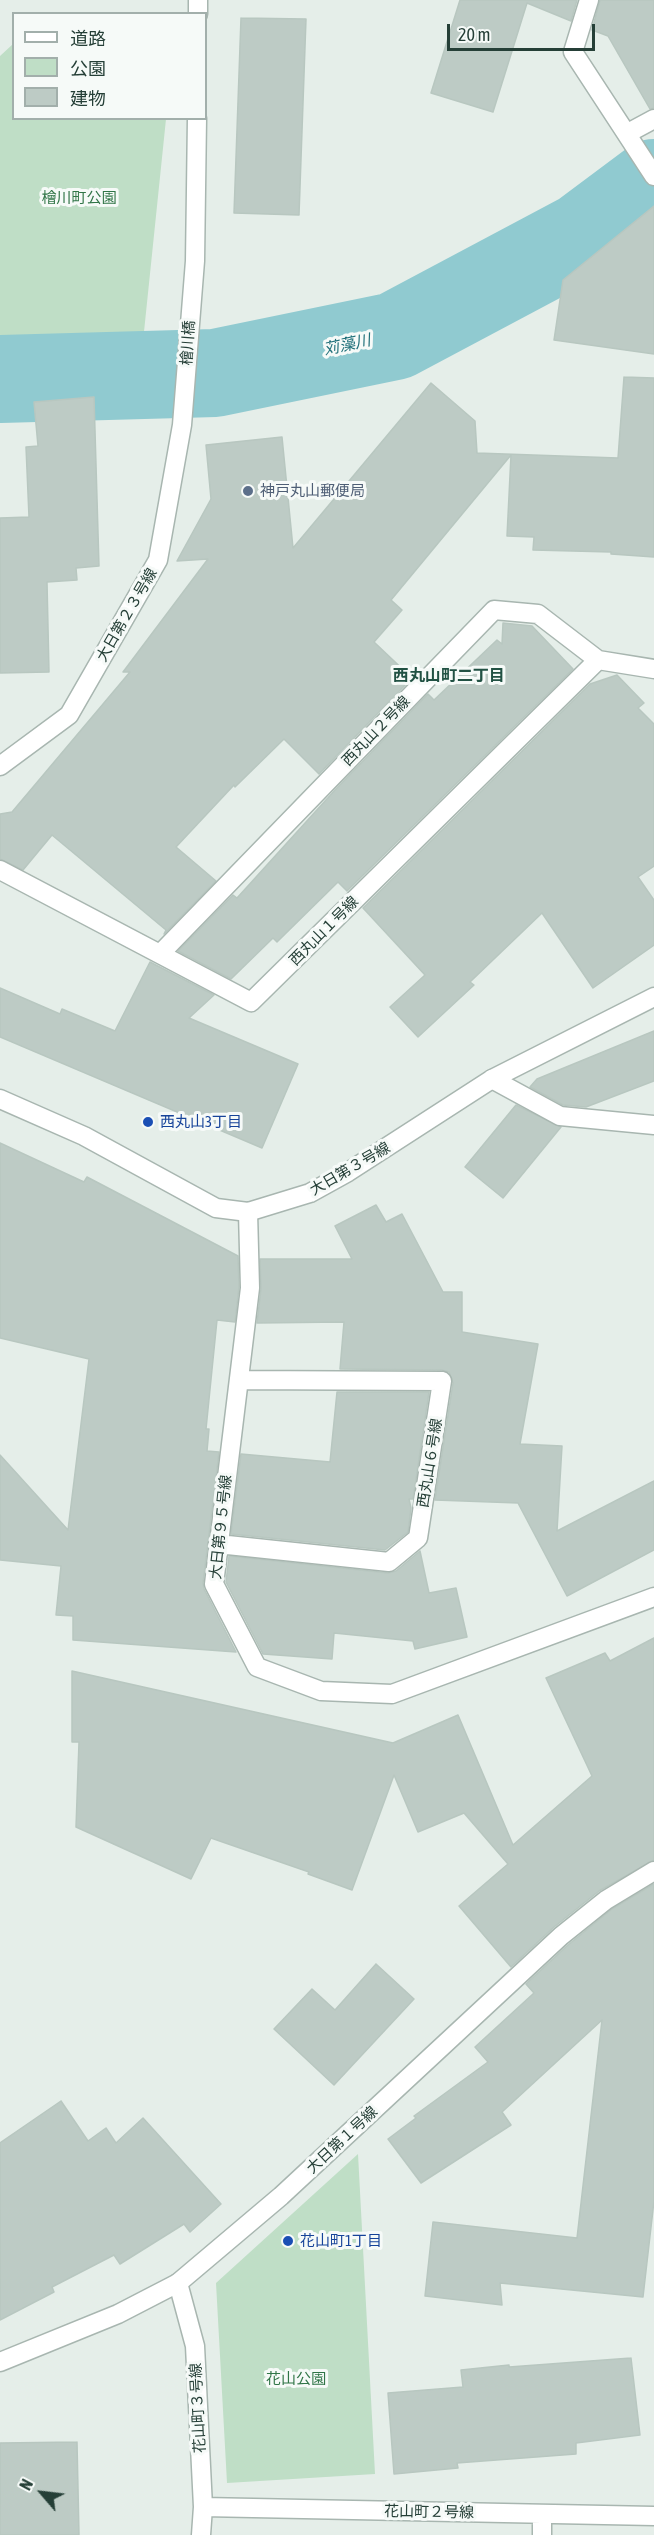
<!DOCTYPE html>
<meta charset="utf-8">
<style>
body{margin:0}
#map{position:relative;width:654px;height:2535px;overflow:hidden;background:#e5eee9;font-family:"Asap Condensed","Noto Sans JP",sans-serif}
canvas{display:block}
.legend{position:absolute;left:12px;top:12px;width:195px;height:108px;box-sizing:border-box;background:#f6faf8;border:2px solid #a2afab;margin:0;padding:8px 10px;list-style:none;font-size:18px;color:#253f37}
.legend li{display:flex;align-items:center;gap:12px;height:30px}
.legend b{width:30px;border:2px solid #a2afab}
.north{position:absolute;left:12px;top:2463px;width:60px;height:60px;-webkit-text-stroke:4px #f6faf8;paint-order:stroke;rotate:298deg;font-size:16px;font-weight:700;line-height:24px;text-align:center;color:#253f37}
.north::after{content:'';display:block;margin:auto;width:21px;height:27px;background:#253f37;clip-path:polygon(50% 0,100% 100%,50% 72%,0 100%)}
.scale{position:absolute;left:447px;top:24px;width:148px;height:27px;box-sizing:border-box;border:3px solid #253f37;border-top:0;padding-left:8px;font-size:18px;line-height:21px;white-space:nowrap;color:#253f37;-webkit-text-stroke:4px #f6faf8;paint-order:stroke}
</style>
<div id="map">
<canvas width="654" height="2535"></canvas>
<ul class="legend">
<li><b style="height:8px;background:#fff"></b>道路</li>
<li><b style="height:16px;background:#bfdec6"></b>公園</li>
<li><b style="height:16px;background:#bdcbc5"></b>建物</li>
</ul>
<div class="north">N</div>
<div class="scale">20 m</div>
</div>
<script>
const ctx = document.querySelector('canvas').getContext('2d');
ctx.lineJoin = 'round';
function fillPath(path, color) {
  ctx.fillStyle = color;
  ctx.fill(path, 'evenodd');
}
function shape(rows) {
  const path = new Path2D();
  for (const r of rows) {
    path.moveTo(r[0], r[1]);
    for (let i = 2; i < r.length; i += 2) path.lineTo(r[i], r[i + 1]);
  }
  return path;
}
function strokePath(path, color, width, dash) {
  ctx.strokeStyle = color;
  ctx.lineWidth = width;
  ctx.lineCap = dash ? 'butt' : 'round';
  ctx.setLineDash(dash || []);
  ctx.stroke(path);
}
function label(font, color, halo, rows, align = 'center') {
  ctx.font = font + ' "Asap Condensed","Noto Sans JP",sans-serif';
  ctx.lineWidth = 6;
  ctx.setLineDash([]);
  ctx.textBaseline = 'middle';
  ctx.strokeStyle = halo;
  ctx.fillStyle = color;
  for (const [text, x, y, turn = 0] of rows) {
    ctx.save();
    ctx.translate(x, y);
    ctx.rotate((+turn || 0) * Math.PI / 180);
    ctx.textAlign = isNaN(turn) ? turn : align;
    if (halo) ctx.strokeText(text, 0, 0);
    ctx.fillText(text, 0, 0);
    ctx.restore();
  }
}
const green = shape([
 [13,44,14,118,166,119,142,351,0,356,0,56],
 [358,2154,375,2474,227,2483,216,2283]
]);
const river = shape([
 [0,379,215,373,395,336,583,236,654,183]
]);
const building = shape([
 [460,0,577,0,571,21,527,3,493,112,431,93,460,0],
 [600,0,654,0,654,108,650,109,608,36,592,30,600,0],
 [241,18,306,19,299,215,234,213,241,18],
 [654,206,654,354,554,340,563,280,654,206],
 [624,377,654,378,654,557,611,554,611,552,533,550,534,537,507,536,511,455,391,600,402,610,374,642,412,678,319,774,284,739,235,787,234,785,176,847,216,881,164,934,166,930,52,835,23,870,0,859,0,814,12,812,130,672,123,672,208,559,177,561,211,499,206,445,282,437,293,548,431,383,475,421,477,453,618,458,624,377],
 [94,397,99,566,76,568,77,580,47,582,49,672,0,673,0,518,29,517,26,447,38,446,34,402,94,397],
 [503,623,532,626,573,669,347,891,338,882,277,942,273,938,231,979,178,951,233,895,237,898,335,790,428,694,434,700,497,640,502,644,503,623],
 [617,675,644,703,638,708,654,724,654,866,638,877,654,900,654,945,593,988,542,913,470,982,474,985,418,1037,390,1007,425,975,363,908,590,684,617,675],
 [150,962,214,995,189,1018,298,1064,262,1148,0,1037,0,988,60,1014,62,1009,115,1031,150,962],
 [654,1031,654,1081,586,1107,563,1105,530,1087,537,1079,654,1031],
 [516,1105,561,1127,503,1198,465,1167,516,1105],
 [0,1143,84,1182,87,1177,238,1256,239,1287,235,1322,217,1320,206,1429,209,1429,207,1451,219,1452,203,1583,204,1589,236,1652,73,1640,73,1616,56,1615,61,1566,0,1560,0,1455,68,1530,89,1359,0,1338,0,1143],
 [376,1205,386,1222,402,1214,443,1292,462,1292,462,1332,538,1344,520,1444,562,1446,557,1531,654,1481,654,1550,567,1596,518,1503,435,1500,453,1383,449,1372,442,1370,340,1369,344,1322,257,1323,261,1289,260,1259,352,1259,335,1226,376,1205],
 [337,1392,429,1392,413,1499,409,1499,411,1508,408,1532,385,1550,231,1534,241,1454,330,1462,337,1392],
 [420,1551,429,1593,456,1588,467,1637,415,1649,413,1641,334,1633,332,1659,263,1654,226,1582,229,1556,388,1573,396,1571,420,1551],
 [654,1638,654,1860,599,1891,554,1927,511,1967,459,1906,508,1864,464,1813,418,1832,394,1775,352,1890,308,1874,309,1872,211,1838,191,1879,76,1827,79,1742,72,1742,72,1671,393,1743,458,1715,513,1845,592,1776,546,1678,605,1653,610,1661,654,1638],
 [654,1884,654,2201,643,2297,500,2283,502,2305,425,2296,433,2222,577,2238,602,2020,502,2112,511,2125,421,2183,388,2139,416,2118,414,2116,488,2062,475,2047,534,1993,526,1984,568,1945,612,1909,654,1884],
 [376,1964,414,1999,334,2085,274,2029,312,1989,335,2010,376,1964],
 [61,2101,88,2141,106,2128,116,2143,143,2118,221,2204,190,2232,184,2224,120,2264,114,2255,52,2287,54,2292,0,2320,0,2143,61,2101],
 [631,2358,640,2435,576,2443,576,2454,457,2463,458,2468,394,2474,388,2393,463,2387,461,2370,509,2365,509,2367,631,2358],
 [77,2442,79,2535,0,2535,0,2443,77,2442]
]);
const service = shape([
 [628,133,654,119]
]);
const minor = shape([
 [589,0,573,52,654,176],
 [198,14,198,0],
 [0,766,69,715,158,560,182,425,195,261,197,118],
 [0,870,251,1002,598,660],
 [160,954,494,610,538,614,598,660,654,669],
 [492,1079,560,1116,654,1125],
 [248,1212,250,1288,214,1584,257,1667,321,1691,392,1694,654,1597],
 [218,1544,389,1562,418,1538,442,1381,239,1380],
 [178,2283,195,2346,203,2507,201,2535],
 [203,2507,654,2516],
 [542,2535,542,2514]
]);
const tertiary = shape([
 [0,1099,84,1136,216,1208,248,1212,310,1193,348,1172,492,1079,654,997],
 [0,2362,118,2314,178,2283,281,2196,561,1936,606,1900,654,1871]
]);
const markers = [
 [248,491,6,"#5c6f8a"],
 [148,1122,6,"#1a4fb4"],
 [288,2241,6,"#1a4fb4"]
];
const parkNames = [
 ["檜川町公園",79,198],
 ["花山公園",296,2379]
];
const streetNames = [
 ["檜川橋",188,343,-86],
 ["大日第２３号線",127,615,-60],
 ["西丸山２号線",376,731,-46],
 ["西丸山１号線",324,931,-45],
 ["大日第３号線",350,1169,-30],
 ["西丸山６号線",430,1463,-81],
 ["大日第９５号線",221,1527,-84],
 ["大日第１号線",342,2140,-43],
 ["花山町３号線",198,2408,-93],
 ["花山町２号線",429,2512,1]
];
const serviceNames = [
 ["神戸丸山郵便局",260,491]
];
const transitNames = [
 ["西丸山3丁目",160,1122],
 ["花山町1丁目",300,2241]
];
const waterNames = [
 ["苅藻川",347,345,-12]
];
const neighbourhoodNames = [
 ["西丸山町二丁目",449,676]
];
fillPath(green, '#bfdec6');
strokePath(river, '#90cad0', 88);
fillPath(building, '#bdcbc5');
strokePath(building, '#b8c7c0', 1.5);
strokePath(service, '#a8b6b0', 21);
strokePath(minor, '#a8b6b0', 21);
strokePath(tertiary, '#a8b6b0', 21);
strokePath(service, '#fff', 18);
strokePath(minor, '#fff', 18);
strokePath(tertiary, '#fff', 18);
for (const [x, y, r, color] of markers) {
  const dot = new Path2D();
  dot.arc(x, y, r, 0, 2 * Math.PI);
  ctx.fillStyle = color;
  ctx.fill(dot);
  strokePath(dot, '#f6faf8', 2);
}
label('15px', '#307547', '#f6faf8', parkNames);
label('15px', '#253f37', '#f6faf8', streetNames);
label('15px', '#4e5e75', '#f6faf8', serviceNames, 'left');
label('15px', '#164399', '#f6faf8', transitNames, 'left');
label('italic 16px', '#20707a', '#f6faf8', waterNames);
label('bold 16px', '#215143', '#f6faf8', neighbourhoodNames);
</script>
